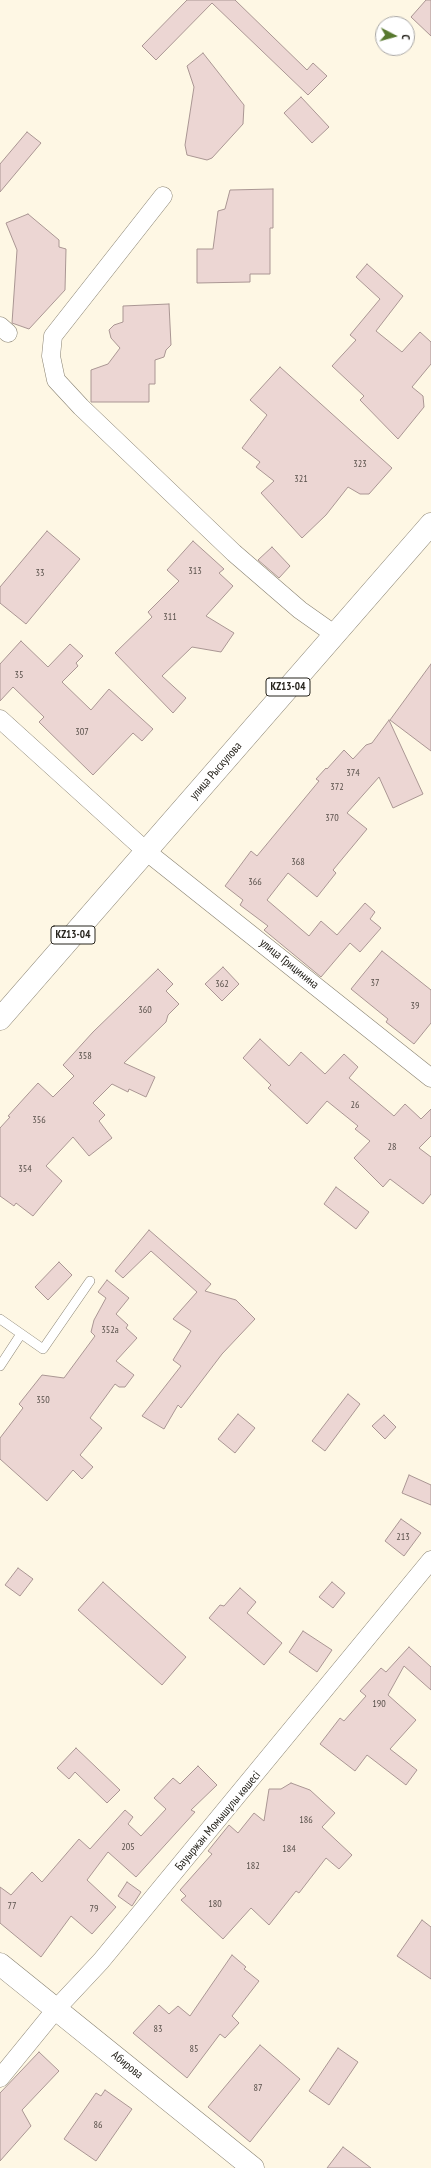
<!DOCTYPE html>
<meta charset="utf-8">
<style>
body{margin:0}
#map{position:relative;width:431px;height:2168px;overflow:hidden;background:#fef7e4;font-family:"PT Sans Narrow",sans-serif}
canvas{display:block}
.north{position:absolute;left:375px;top:16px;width:40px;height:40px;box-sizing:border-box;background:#fff;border:1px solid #a9a7a5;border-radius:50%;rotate:96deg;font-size:11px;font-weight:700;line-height:16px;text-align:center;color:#27241d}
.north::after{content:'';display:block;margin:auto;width:14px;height:18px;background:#57782e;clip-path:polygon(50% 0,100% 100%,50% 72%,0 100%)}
</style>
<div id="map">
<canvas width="431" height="2168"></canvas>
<div class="north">С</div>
</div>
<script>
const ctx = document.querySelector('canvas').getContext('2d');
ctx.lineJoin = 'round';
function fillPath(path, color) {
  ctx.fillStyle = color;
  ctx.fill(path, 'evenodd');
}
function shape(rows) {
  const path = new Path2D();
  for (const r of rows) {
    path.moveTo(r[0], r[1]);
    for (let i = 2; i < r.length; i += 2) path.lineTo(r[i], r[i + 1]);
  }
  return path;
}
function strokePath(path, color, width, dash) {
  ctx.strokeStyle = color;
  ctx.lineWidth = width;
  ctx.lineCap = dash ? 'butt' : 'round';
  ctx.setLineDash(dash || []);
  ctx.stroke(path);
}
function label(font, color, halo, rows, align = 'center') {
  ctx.font = font + ' "PT Sans Narrow",sans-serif';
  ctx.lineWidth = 4;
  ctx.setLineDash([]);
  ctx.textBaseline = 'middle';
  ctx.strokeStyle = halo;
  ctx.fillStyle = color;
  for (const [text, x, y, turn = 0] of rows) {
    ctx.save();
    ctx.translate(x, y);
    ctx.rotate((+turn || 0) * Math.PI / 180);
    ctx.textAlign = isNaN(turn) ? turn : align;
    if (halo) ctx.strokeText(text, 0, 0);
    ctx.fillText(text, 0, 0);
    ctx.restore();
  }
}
const building = shape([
 [187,0,235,0,307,70,313,63,327,76,308,95,212,3,156,60,142,46,187,0],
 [426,0,431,0,431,36,411,17,426,0],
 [203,53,244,105,243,124,212,158,207,160,187,155,185,145,194,87,187,66,203,53],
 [301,97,329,127,312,143,284,113,301,97],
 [27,132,41,143,0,192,0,164,27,132],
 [273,189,273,228,270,228,270,274,250,274,250,282,197,283,197,249,213,249,218,211,225,209,230,190,273,189],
 [28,214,59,240,59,247,66,249,65,290,29,329,12,323,17,250,6,223,28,214],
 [367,264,403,296,376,331,402,352,420,332,431,342,431,364,412,387,423,396,424,407,398,439,360,400,364,396,332,366,356,340,350,335,380,299,356,277,367,264],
 [169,304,171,345,166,350,164,357,155,360,155,384,149,384,149,402,91,402,91,370,108,364,120,348,111,338,109,330,114,325,123,322,123,306,169,304],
 [280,367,392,468,369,494,360,494,348,487,326,515,302,538,261,493,274,481,256,467,260,462,242,448,267,415,250,400,280,367],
 [47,531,80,559,26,624,0,603,0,587,47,531],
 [193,541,224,569,219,573,233,586,206,616,234,633,221,652,192,647,162,676,186,698,173,713,115,653,152,617,148,612,179,581,167,570,193,541],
 [272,547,290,566,279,578,258,560,272,547],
 [21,641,48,667,70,644,83,656,76,663,78,666,62,682,91,710,109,689,153,729,142,741,133,733,93,775,39,722,44,717,13,687,0,701,0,664,21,641],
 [431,664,431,751,390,720,431,664],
 [389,720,423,794,393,808,379,777,347,813,367,829,333,870,336,873,317,897,288,873,267,900,309,936,321,921,337,935,365,903,375,912,370,919,381,928,360,952,350,943,321,977,264,930,268,926,240,905,243,900,225,886,251,851,257,856,319,781,316,779,326,768,327,769,344,750,353,759,366,745,372,743,389,720],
 [382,951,431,990,431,1023,414,1044,386,1022,388,1019,351,989,382,951],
 [223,967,239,984,222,1001,205,984,223,967],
 [158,969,173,984,166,991,179,1004,168,1015,166,1022,124,1063,155,1077,146,1097,129,1089,128,1092,112,1084,93,1103,105,1115,99,1121,112,1138,89,1156,73,1137,46,1166,62,1181,33,1216,16,1203,14,1206,0,1196,0,1128,10,1117,8,1116,38,1083,53,1097,74,1076,63,1065,93,1032,158,969],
 [260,1039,289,1066,301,1052,325,1074,344,1054,358,1067,349,1078,394,1116,405,1104,421,1119,431,1109,431,1136,419,1148,431,1157,431,1194,423,1204,390,1179,383,1187,354,1158,370,1141,355,1129,358,1126,327,1101,307,1124,268,1088,271,1085,243,1058,260,1039],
 [336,1187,369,1212,356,1229,324,1204,336,1187],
 [149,1230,211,1284,205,1291,236,1300,255,1319,222,1354,181,1408,178,1405,164,1429,142,1416,181,1366,173,1360,191,1331,173,1319,197,1292,151,1251,123,1278,115,1271,149,1230],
 [59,1262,72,1275,48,1300,35,1287,59,1262],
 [107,1280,129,1298,116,1314,128,1325,126,1328,137,1338,116,1361,134,1375,125,1387,119,1387,115,1384,90,1418,102,1428,80,1455,93,1467,82,1479,73,1470,47,1501,0,1459,0,1438,23,1408,19,1404,42,1375,64,1378,95,1336,91,1332,94,1320,106,1298,98,1292,107,1280],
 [348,1394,360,1404,325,1451,312,1441,348,1394],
 [238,1414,255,1428,235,1453,218,1439,238,1414],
 [384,1415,396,1427,385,1439,372,1426,384,1415],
 [409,1475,431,1485,431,1505,402,1493,409,1475],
 [401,1519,421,1533,404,1556,385,1541,401,1519],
 [18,1568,33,1579,20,1596,5,1585,18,1568],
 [103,1582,186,1657,162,1685,78,1610,103,1582],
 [332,1582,345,1593,333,1608,319,1597,332,1582],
 [240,1588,256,1602,247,1613,282,1643,264,1665,209,1618,220,1605,224,1606,240,1588],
 [303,1631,332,1650,317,1672,289,1652,303,1631],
 [409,1647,431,1667,431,1690,404,1666,388,1695,416,1720,390,1749,417,1770,406,1785,367,1755,355,1771,320,1744,340,1718,344,1721,366,1696,360,1691,381,1668,386,1672,409,1647],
 [76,1748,120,1790,107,1803,75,1772,69,1779,57,1768,76,1748],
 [198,1766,217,1785,191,1810,195,1812,136,1877,108,1852,87,1880,116,1907,92,1934,71,1916,41,1957,0,1923,0,1887,11,1895,32,1872,42,1882,79,1839,90,1849,125,1810,133,1817,128,1824,141,1836,166,1809,154,1798,173,1778,180,1784,198,1766],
 [291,1783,310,1790,335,1813,322,1827,352,1855,339,1869,326,1858,299,1893,296,1891,269,1925,251,1908,223,1939,181,1900,186,1896,180,1890,212,1854,208,1851,229,1825,238,1833,254,1813,264,1821,269,1789,281,1789,291,1783],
 [127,1882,141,1892,132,1906,118,1896,127,1882],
 [422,1920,431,1927,431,1979,397,1956,422,1920],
 [232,1955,246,1967,244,1969,259,1981,232,2016,239,2023,225,2038,220,2034,187,2078,133,2033,159,2005,169,2014,178,2006,190,2016,232,1955],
 [260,2045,300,2079,250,2142,208,2107,260,2045],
 [338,2048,358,2062,329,2105,309,2091,338,2048],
 [39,2052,59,2071,22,2110,31,2126,0,2161,0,2093,39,2052],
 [105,2090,132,2109,96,2161,64,2139,96,2093,101,2096,105,2090],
 [343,2147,371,2168,327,2168,343,2147]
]);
const lane = shape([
 [0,1319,43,1349,90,1281],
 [0,1366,21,1334]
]);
const street = shape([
 [163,196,53,336,51,356,56,380,81,407,234,553,300,610,334,634],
 [0,326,8,333],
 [0,719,147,852,431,1078],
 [0,2078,57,2008,101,1961,431,1560]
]);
const secondary = shape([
 [0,1964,253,2168]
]);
const primary = shape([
 [0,1019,431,524]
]);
const numberNames = [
 ["323",360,464],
 ["321",301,479],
 ["313",195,571],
 ["33",40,573],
 ["311",170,617],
 ["35",19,675],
 ["307",82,732],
 ["374",353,773],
 ["372",337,787],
 ["370",332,818],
 ["368",298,862],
 ["366",255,882],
 ["37",375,983],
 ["362",222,984],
 ["39",415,1006],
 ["360",145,1010],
 ["358",85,1056],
 ["26",355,1105],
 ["356",39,1120],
 ["28",392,1147],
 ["354",25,1169],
 ["352а",110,1330],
 ["350",43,1400],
 ["213",403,1537],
 ["190",379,1704],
 ["186",306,1820],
 ["205",128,1847],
 ["184",289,1849],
 ["182",253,1866],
 ["180",215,1904],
 ["77",12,1906],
 ["79",94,1909],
 ["83",158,2029],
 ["85",194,2049],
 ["87",258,2088],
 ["86",98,2125]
];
const shields = [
 [288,687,44],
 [73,935,44]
];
const shieldNames = [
 ["KZ13-04",288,687],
 ["KZ13-04",73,935]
];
const streetNames = [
 ["улица Рыскулова",216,771,-49],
 ["улица Грицинина",289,964,39],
 ["Бауыржан Момышұлы көшесі",218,1821,-50],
 ["Абирова",127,2065,39]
];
fillPath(building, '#ecd6d3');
strokePath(building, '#aa9693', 1);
strokePath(lane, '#898272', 10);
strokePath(street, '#898272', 19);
strokePath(secondary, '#898272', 23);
strokePath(primary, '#898272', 23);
strokePath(lane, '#fff', 9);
strokePath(street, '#fff', 18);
strokePath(secondary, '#fff', 22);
strokePath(primary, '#fff', 22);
label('10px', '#58504a', null, numberNames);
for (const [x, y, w] of shields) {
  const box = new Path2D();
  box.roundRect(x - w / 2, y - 9, w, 18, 3);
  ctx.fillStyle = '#fff';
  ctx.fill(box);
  strokePath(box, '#27241d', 1);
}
label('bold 11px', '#27241d', null, shieldNames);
label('12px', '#27241d', '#fff', streetNames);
</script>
